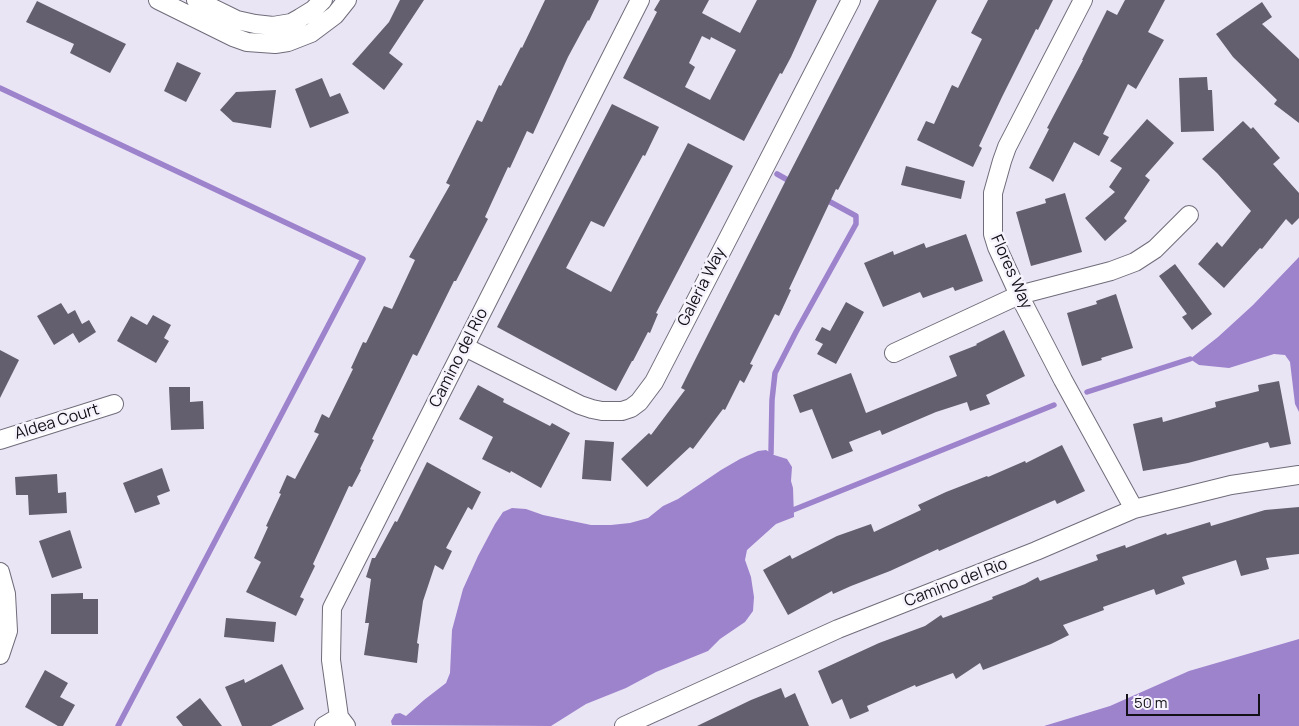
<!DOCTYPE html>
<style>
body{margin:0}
#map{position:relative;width:1299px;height:726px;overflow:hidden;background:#eae5f5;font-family:Manrope,sans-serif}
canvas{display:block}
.scale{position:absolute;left:1126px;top:694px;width:134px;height:22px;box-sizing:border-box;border:2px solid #131117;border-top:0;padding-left:6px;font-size:15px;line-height:18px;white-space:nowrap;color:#131117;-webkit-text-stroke:4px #f6f3fd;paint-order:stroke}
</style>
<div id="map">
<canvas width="1299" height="726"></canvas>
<div class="scale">50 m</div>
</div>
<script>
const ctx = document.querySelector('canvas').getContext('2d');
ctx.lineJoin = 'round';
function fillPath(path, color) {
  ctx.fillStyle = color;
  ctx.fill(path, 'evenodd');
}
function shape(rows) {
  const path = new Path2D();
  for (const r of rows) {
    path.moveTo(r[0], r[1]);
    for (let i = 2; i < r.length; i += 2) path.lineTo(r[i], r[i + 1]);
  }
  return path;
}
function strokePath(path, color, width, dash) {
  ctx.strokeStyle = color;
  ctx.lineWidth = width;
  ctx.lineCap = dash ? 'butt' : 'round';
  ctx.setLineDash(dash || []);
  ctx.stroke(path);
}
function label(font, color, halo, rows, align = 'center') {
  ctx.font = font + ' Manrope,sans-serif';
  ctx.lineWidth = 5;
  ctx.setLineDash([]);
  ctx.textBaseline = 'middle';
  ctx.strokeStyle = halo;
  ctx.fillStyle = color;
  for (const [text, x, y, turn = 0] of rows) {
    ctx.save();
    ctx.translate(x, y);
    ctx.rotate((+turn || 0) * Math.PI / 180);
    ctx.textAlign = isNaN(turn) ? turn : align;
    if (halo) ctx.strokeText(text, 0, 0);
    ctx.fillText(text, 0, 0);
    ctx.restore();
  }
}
const water = shape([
 [1299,257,1299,412,1295,404,1290,362,1285,355,1274,354,1229,368,1199,365,1190,359,1218,337,1253,305],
 [766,450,774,455,787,459,792,467,791,481,793,488,794,517,776,524,747,550,745,560,751,577,754,597,753,611,745,622,720,639,708,651,656,672,626,688,586,704,551,726,392,725,391,721,395,714,400,713,406,716,424,700,446,683,450,673,452,630,463,589,478,556,495,524,503,512,512,508,526,509,543,515,591,525,611,525,630,523,648,518,663,506,678,499,721,470,740,459,758,451],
 [1299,639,1299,726,1044,726,1110,706,1189,671]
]);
const stream = shape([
 [0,88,363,259,118,726],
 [777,174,793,183],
 [1087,392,1190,359],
 [771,453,772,400,775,373,796,332,856,224,856,216,823,198],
 [793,510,1054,405]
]);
const building = shape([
 [400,0,424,0,389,53,403,64,384,90,352,64,389,22],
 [545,0,599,0,589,21,588,20,568,57,533,134,527,131,510,168,508,167,485,217,488,219,456,281,454,281,417,356,413,354,372,439,374,440,360,469,361,470,352,487,349,486,313,564,315,566,300,597,304,599,296,616,246,592,261,562,254,558,268,527,266,526,281,494,279,493,287,475,295,479,319,434,314,432,322,414,329,418,353,369,351,368,363,342,366,343,384,306,392,309,415,260,409,257,450,185,446,183,477,120,482,122,499,85,501,86,521,47,522,48],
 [660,0,709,0,702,13,740,33,757,0,817,0,791,57,782,74,780,73,744,141,623,78,657,12,654,10],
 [702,36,710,40,711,37,736,50,710,100,685,87,695,67,689,63],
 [879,0,937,0,852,163,838,190,836,189,789,289,791,290,779,316,775,314,750,364,753,365,744,383,740,380,725,410,723,409,693,449,690,447,647,487,621,459,649,433,651,435,685,390,681,388,698,354,787,178],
 [988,0,1053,0,1038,30,1036,29,1002,97,979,146,982,148,973,167,917,140,926,121,934,124,952,85,958,88,982,39,971,33],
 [1125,0,1165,0,1148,32,1164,40,1136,89,1128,84,1103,134,1109,137,1099,156,1074,142,1053,182,1050,179,1029,168,1049,129,1047,128,1083,60,1082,60,1107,10,1117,15],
 [37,1,126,44,110,73,70,53,74,44,26,22],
 [1262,2,1272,17,1262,24,1299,59,1299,123,1274,104,1277,100,1233,57,1216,34],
 [177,62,201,73,186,102,164,91],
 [1207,77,1208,90,1212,90,1214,131,1181,132,1179,78],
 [322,78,330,97,340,93,349,113,310,128,295,89],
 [276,90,271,128,233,122,220,110,236,92],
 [612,104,659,127,645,156,643,155,604,227,591,221,566,268,611,292,688,143,733,166,656,313,658,314,650,333,648,332,633,361,632,361,616,391,497,327],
 [1147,119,1174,143,1145,176,1150,180,1124,218,1127,221,1105,241,1085,218,1115,192,1109,187,1122,168,1110,161],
 [1243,121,1251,129,1253,127,1280,158,1273,164,1299,193,1299,218,1292,225,1286,219,1262,249,1260,248,1224,288,1198,264,1217,242,1222,247,1251,211,1217,173,1202,159],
 [906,166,965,181,961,199,901,185],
 [1065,193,1082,252,1031,266,1016,212,1046,203,1045,199],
 [966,234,983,281,955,291,953,287,923,298,920,292,883,307,864,263,893,251,894,255,924,243,926,248],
 [1175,264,1212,314,1192,330,1182,317,1187,314,1159,276],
 [1116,294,1133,348,1101,358,1102,360,1082,366,1067,313,1097,304,1096,301],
 [846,302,864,312,836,364,817,354,823,344,815,340,822,327,830,331],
 [61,303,68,314,75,310,82,324,89,320,96,332,79,343,73,333,54,345,37,316],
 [153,315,171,325,164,338,169,341,156,363,117,341,131,316,147,325],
 [1004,330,1025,376,986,395,990,404,970,411,967,402,936,412,882,435,880,430,849,442,853,451,832,459,812,409,800,413,793,395,851,373,866,413,957,376,949,356,977,345,976,344],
 [0,350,19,360,0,398],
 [1279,381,1291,444,1270,448,1268,442,1188,463,1143,471,1133,424,1162,417,1163,422,1216,407,1215,402,1259,391,1258,385],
 [478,385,504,399,503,402,550,426,552,423,570,433,541,488,511,471,510,473,482,459,493,437,459,419],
 [169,387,190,387,190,402,203,401,204,429,171,430],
 [585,440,614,442,611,481,582,479],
 [1062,445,1085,491,1057,504,1055,500,939,551,938,549,890,571,851,586,833,594,832,591,788,615,763,570,790,555,792,559,837,536,871,524,874,532,921,510,918,505,946,492,987,476,988,477,1025,461,1026,463],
 [427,462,481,492,472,510,468,507,446,548,452,551,443,570,435,565,423,601,417,643,419,644,417,663,364,655,369,623,365,623,371,579,366,577,372,558,375,558,395,521,397,522],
 [162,468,170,491,157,496,160,504,135,513,123,483],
 [57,474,58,493,66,492,67,513,29,515,28,495,16,495,15,477],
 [1299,507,1299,554,1266,558,1269,569,1241,576,1236,560,1182,577,1185,584,1156,595,1154,589,1103,607,1104,610,1063,625,1069,635,1051,644,983,670,980,663,956,679,953,673,916,687,915,685,867,706,869,711,850,719,842,699,832,704,818,671,879,643,925,626,941,615,943,618,993,599,992,597,1025,584,1038,577,1040,581,1098,560,1096,555,1125,545,1126,548,1166,533,1167,535,1210,522,1211,526,1265,510],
 [70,530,82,568,52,578,39,541],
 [83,593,83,599,98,599,98,634,51,634,51,594],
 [226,618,276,622,274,642,224,637],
 [282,664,304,709,271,726,242,726,225,687,244,679,245,683],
 [45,670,68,683,60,697,75,705,63,726,58,726,25,707],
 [781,688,785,698,795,693,809,726,697,726,751,700],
 [200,698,222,726,183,726,176,717]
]);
const minor = shape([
 [158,0,233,37,247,42,275,44,288,42,311,33,335,15,347,0],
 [196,0,237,20,255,24,273,26,291,23,300,18,313,10,323,0],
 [1083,0,1007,147,1002,161,993,193,993,234,997,247,1019,295,1063,380,1134,509],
 [465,347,580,405,592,409,602,411,622,411,631,408,639,402,654,382,851,0],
 [894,353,1019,295,1111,271,1135,262,1155,249,1189,215],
 [0,440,114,404],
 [0,572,6,594,8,631,0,655],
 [324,726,339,717],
 [346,726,339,717,331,660,332,608,640,0],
 [624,726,838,629,1036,551,1134,509,1231,485,1299,475]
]);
const streetNames = [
 ["Flores Way",1011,272,66],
 ["Galeria Way",702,287,-63],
 ["Camino del Rio",459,358,-63],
 ["Aldea Court",57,422,-17],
 ["Camino del Rio",956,583,-21]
];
fillPath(water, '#9d82cc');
strokePath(stream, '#9d82cc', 5.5);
fillPath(building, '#645f6e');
strokePath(minor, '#706c7a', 20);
strokePath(minor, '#fff', 18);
label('16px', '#131117', '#f6f3fd', streetNames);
</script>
